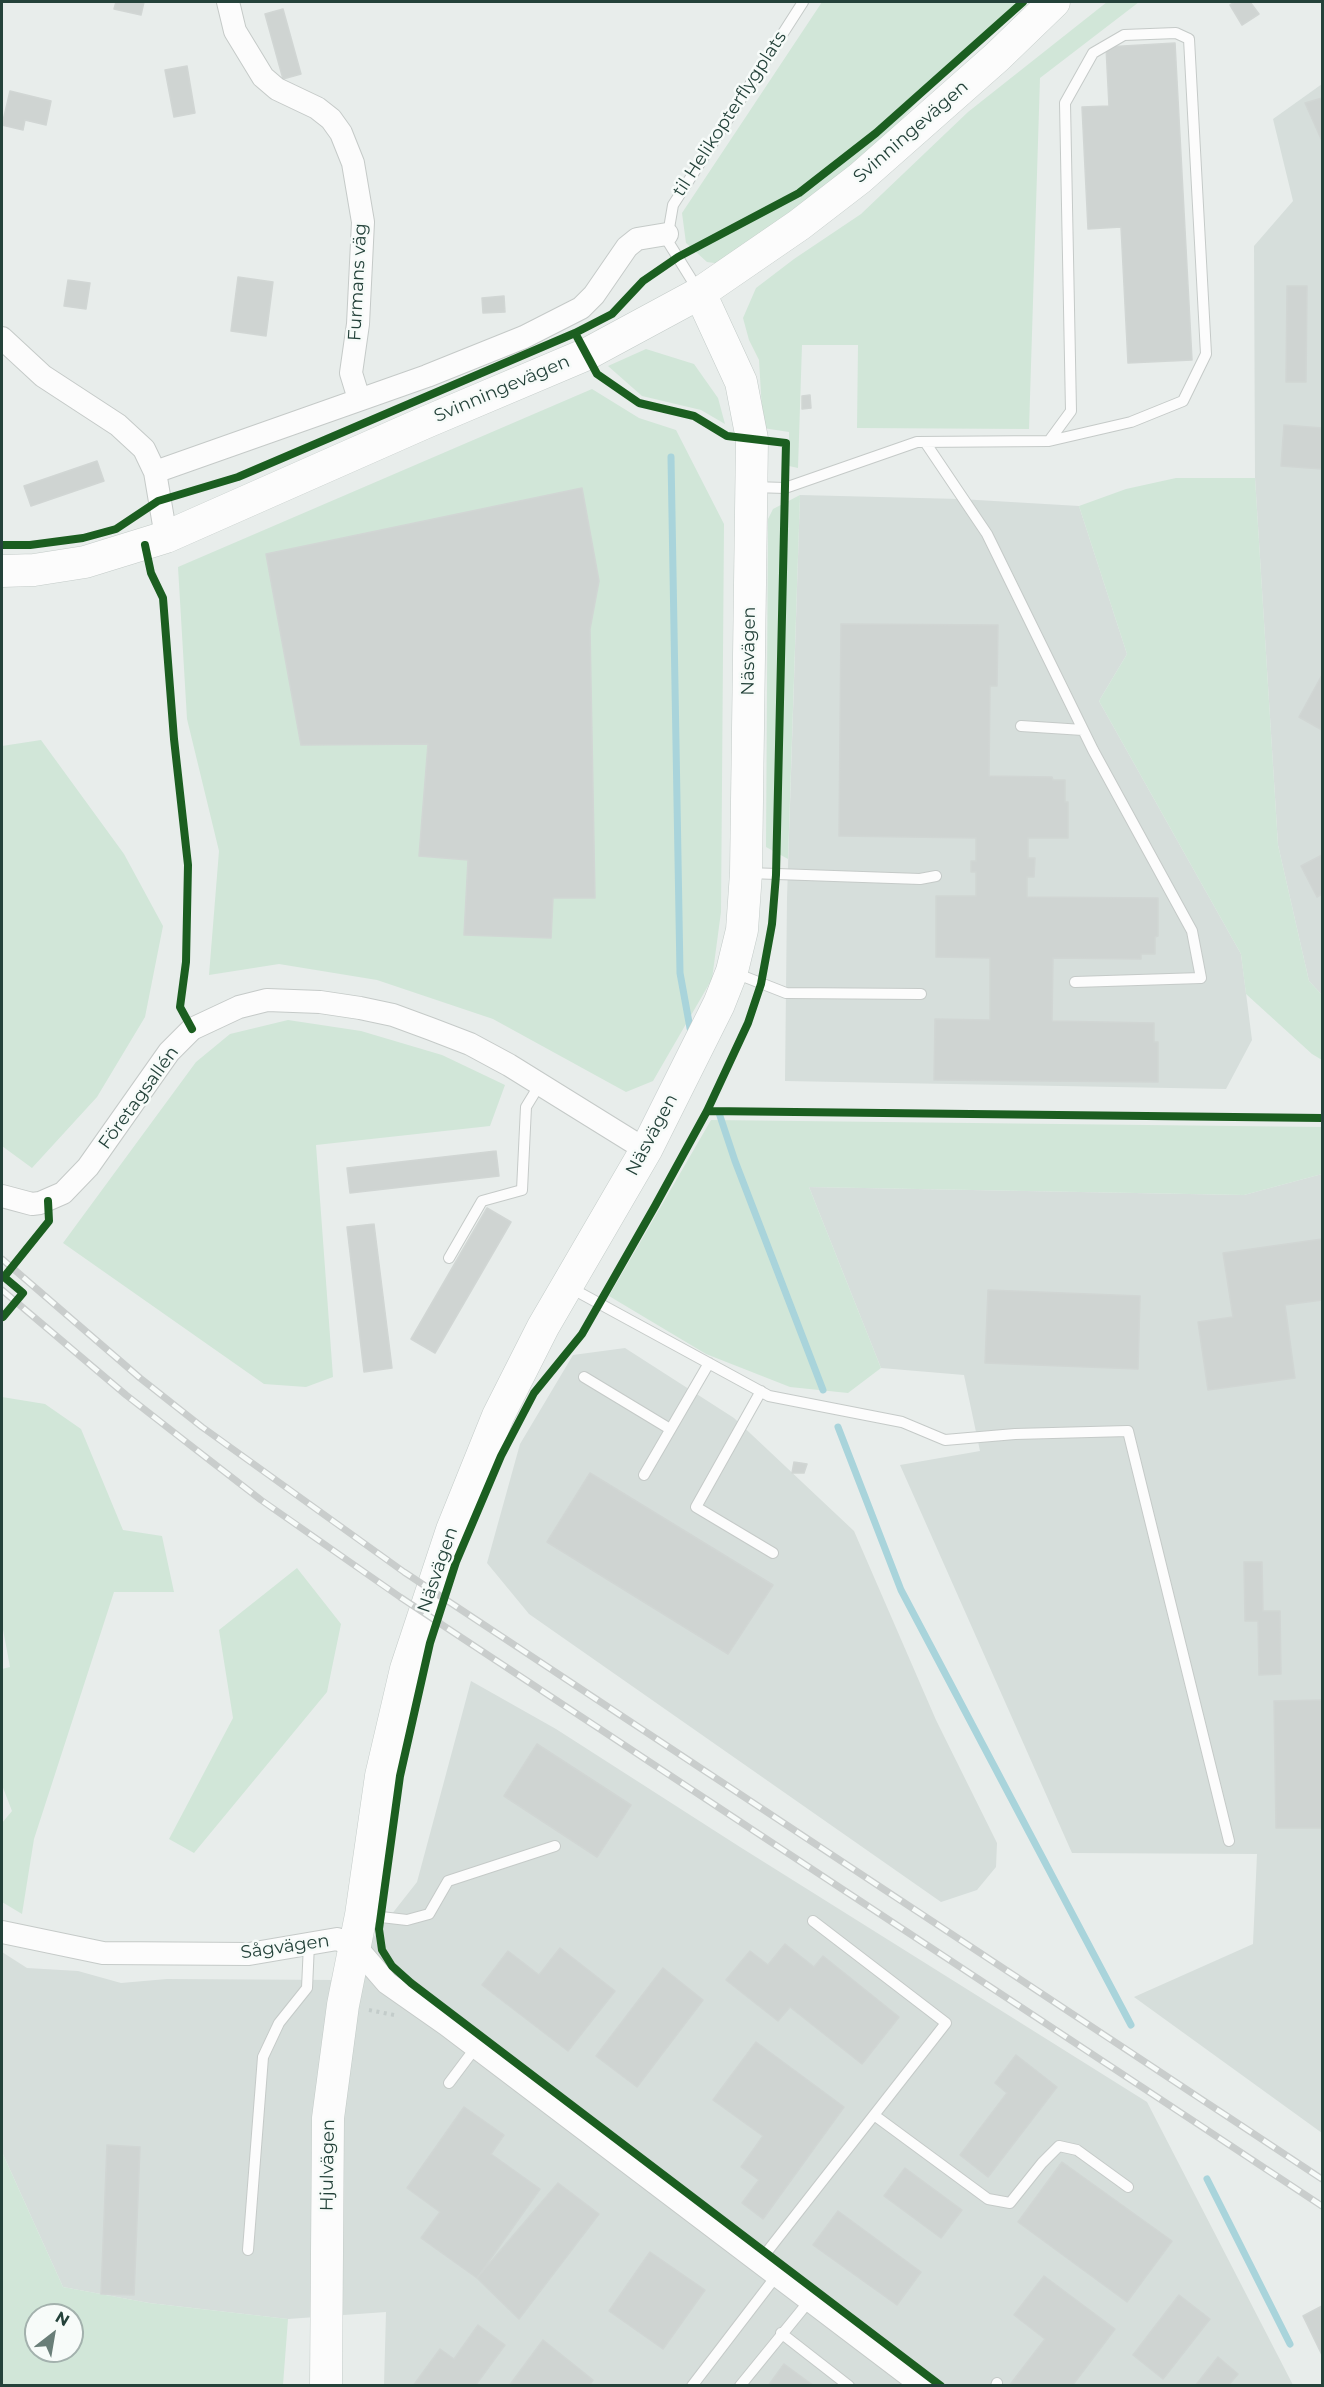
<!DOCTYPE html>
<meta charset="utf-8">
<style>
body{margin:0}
#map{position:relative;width:1324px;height:2387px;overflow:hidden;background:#e8edeb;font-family:Montserrat,sans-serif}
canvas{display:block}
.frame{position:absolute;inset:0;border:3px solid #24423a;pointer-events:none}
.north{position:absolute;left:24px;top:2303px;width:60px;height:60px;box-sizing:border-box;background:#f7fbf9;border:2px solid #a3b1ad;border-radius:50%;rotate:31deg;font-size:16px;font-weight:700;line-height:24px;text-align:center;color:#24423a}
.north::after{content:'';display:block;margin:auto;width:21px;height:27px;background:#697e78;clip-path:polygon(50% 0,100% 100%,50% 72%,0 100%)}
</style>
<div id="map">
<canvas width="1324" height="2387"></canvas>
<div class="frame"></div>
<div class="north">N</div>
</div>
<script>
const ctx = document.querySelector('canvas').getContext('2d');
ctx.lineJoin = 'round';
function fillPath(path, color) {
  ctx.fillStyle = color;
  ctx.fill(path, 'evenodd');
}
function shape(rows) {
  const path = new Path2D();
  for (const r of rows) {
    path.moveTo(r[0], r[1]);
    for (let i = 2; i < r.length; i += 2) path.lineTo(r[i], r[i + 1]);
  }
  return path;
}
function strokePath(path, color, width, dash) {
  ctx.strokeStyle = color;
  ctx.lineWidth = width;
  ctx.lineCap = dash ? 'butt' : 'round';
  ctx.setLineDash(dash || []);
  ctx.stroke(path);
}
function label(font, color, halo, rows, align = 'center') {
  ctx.font = font + ' Montserrat,sans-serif';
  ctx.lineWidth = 5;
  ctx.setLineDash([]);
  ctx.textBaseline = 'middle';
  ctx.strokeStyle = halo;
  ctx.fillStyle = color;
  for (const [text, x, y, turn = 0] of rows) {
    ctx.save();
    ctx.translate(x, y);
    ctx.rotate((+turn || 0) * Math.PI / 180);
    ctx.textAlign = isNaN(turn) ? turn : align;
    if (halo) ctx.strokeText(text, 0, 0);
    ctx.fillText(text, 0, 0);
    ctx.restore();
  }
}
const built = shape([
 [1322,84,1322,995,1309,981,1278,845,1255,478,1254,246,1293,201,1273,119],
 [800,495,960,499,1079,506,1127,654,1099,701,1241,954,1252,1040,1226,1089,785,1081,787,898],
 [1322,1174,1322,2133,1134,1997,1253,1944,1257,1854,1072,1853,900,1465,980,1451,964,1375,881,1368,809,1187,1244,1195],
 [625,1348,734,1418,854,1531,936,1720,997,1843,996,1867,977,1890,941,1902,529,1614,487,1563,520,1444,573,1355],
 [471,1681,556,1729,740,1847,1147,2102,1293,2385,384,2385,386,2312,288,2319,149,2303,63,2287,2,2152,2,1952,27,1968,78,1971,121,1983,167,1979,340,1980,417,1882]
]);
const green = shape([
 [822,2,1021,2,948,68,874,150,722,264,707,262,686,243,682,213],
 [1107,2,1139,2,1040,78,1029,429,857,428,858,345,802,345,798,468,789,466,789,432,763,428,759,360,749,340,743,318,756,288,794,259,861,214,968,112],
 [646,349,694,364,718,398,725,424,701,410,642,396,608,366],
 [592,389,639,418,676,430,724,524,721,912,712,979,653,1081,626,1092,493,1019,377,980,279,964,209,975,219,851,187,719,178,567],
 [1176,478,1255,478,1278,845,1309,981,1322,995,1322,1060,1312,1054,1246,994,1241,954,1099,701,1127,654,1079,506,1126,489],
 [800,495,788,859,766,847,768,519,773,509],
 [41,740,124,854,163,926,145,1017,97,1097,32,1168,2,1146,2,746],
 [288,1020,361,1031,442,1055,505,1085,490,1126,316,1145,333,1377,306,1387,264,1384,63,1243,196,1062,230,1034],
 [711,1120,1322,1127,1322,1174,1244,1195,809,1187,881,1368,848,1393,790,1387,706,1354,609,1296],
 [2,1397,45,1404,81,1429,123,1530,162,1536,174,1592,114,1592,34,1839,22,1914,2,1902,2,1823,12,1811,2,1785,2,1669,10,1667,2,1624],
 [297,1568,341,1624,327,1692,194,1853,169,1839,233,1718,219,1630],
 [2,2152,63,2287,149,2303,288,2319,283,2385,2,2385],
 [36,2315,72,2315,72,2351,36,2351]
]);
const stream = shape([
 [671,457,680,973,690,1028],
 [719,1113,735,1161,823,1390],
 [838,1427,901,1590,1131,2025],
 [1207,2179,1290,2344]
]);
const building = shape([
 [116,2,144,2,141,15,114,9,116,2],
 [1235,2,1250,2,1259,14,1242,25,1230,5,1235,2],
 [283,9,301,74,283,79,265,14,283,9],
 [1175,43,1192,360,1128,363,1121,227,1088,229,1082,107,1109,106,1106,47,1175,43],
 [187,66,195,113,174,117,165,70,187,66],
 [10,91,51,101,46,125,25,120,23,130,2,125,10,91],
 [1322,98,1322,141,1305,103,1322,98],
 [238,277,273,282,266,336,231,331,238,277],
 [68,280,90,283,86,309,64,306,68,280],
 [1287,286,1307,286,1306,382,1286,382,1287,286],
 [504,296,505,312,483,313,482,298,504,296],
 [810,395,811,408,802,409,802,396,810,395],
 [1284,425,1322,428,1322,469,1281,466,1284,425],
 [97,461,104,481,31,506,24,486,97,461],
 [582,488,599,581,590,629,595,898,553,898,551,938,464,935,468,860,419,856,428,744,301,745,266,554,582,488],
 [841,624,998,625,997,686,990,686,989,776,1052,777,1053,780,1065,780,1065,802,1068,802,1068,838,1028,838,1028,858,1035,858,1034,877,1027,877,1027,897,1158,898,1158,936,1155,937,1155,954,1141,954,1141,959,1053,958,1052,1021,1154,1023,1154,1042,1158,1042,1158,1082,934,1080,935,1019,990,1020,990,958,936,957,936,896,976,896,976,872,971,872,971,861,976,861,976,838,839,836,841,624],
 [1322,675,1322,730,1299,717,1322,675],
 [1322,855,1322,894,1317,897,1301,866,1322,855],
 [496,1151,499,1176,350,1193,347,1168,496,1151],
 [487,1208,511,1222,435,1353,411,1339,487,1208],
 [374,1224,392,1368,364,1372,347,1227,374,1224],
 [1322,1239,1322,1300,1285,1305,1295,1378,1208,1390,1198,1322,1233,1317,1223,1253,1322,1239],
 [988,1290,1140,1296,1138,1369,985,1363,988,1290],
 [794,1462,807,1464,804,1473,792,1473,794,1462],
 [590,1473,773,1585,728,1654,547,1542,590,1473],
 [1244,1562,1262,1562,1263,1611,1280,1611,1281,1674,1259,1675,1258,1621,1245,1621,1244,1562],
 [1322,1700,1322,1828,1276,1828,1274,1701,1322,1700],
 [537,1744,631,1805,597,1857,504,1796,537,1744],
 [785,1944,814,1967,823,1956,899,2017,862,2064,790,2007,778,2021,726,1980,750,1951,768,1965,785,1944],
 [560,1948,615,1991,568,2051,482,1985,508,1951,539,1975,560,1948],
 [663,1968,703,2000,637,2087,596,2056,663,1968],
 [756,2042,844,2107,763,2219,742,2203,759,2180,741,2167,763,2136,713,2100,756,2042],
 [1016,2055,1057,2087,988,2177,960,2155,1007,2093,995,2083,1016,2055],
 [464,2107,504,2135,491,2154,540,2189,477,2278,421,2238,440,2212,407,2188,464,2107],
 [107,2145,140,2147,134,2295,101,2294,107,2145],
 [1062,2162,1172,2241,1127,2302,1018,2222,1062,2162],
 [905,2168,962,2210,941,2238,884,2196,905,2168],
 [558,2183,599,2214,519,2319,477,2278,558,2183],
 [838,2211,921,2272,897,2305,813,2245,838,2211],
 [650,2252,705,2290,663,2349,609,2311,650,2252],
 [1044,2276,1115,2329,1072,2386,1009,2386,1045,2339,1014,2315,1044,2276],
 [1179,2295,1210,2319,1163,2379,1133,2355,1179,2295],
 [1322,2306,1322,2355,1303,2316,1322,2306],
 [478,2325,505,2345,475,2386,413,2386,440,2349,454,2359,478,2325],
 [543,2340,593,2380,589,2386,509,2386,543,2340],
 [1218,2357,1238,2374,1228,2386,1195,2386,1218,2357],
 [784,2364,814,2386,768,2386,784,2364]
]);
const path = shape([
 [2,1275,4,1277],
 [369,2010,394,2015]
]);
const lane = shape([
 [698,290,667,240,673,205,803,2],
 [925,442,987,534,1093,750,1192,931,1201,978,1075,982],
 [753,487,785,488,917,442,1049,441,1071,411,1065,103,1093,53,1124,35,1176,33,1189,39,1206,354,1183,401,1131,422,1049,441],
 [1021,726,1083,730],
 [748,873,920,879,936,876],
 [735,973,786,993,921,994],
 [449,1258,482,1201,522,1190,526,1107,540,1084],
 [569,1287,769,1396,902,1422,945,1440,1015,1434,1128,1431,1229,1841],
 [584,1377,670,1429],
 [761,1391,696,1507,773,1553],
 [644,1475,709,1363],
 [364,1915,407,1920,429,1914,448,1881,555,1846],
 [449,2083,476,2047],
 [874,2115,988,2199,1010,2203,1042,2163,1059,2146,1077,2150,1128,2187],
 [248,2250,263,2057,279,2023,307,1988,309,1944],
 [759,2262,946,2023,813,1921],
 [781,2333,849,2386],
 [692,2386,777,2275],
 [740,2386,810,2300],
 [996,2386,997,2383]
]);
const street = shape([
 [228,2,235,31,263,77,277,89,317,108,331,119,341,133,353,163,363,222,358,324,351,373,359,399],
 [2,338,43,376,118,425,144,449,155,472,166,537],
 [155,472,427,376,524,337,581,308,594,295,627,247,637,239,667,234],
 [2,1196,32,1204,40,1203,63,1193,88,1167,169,1052,192,1029,239,1007,267,1000,320,1002,360,1008,393,1015,431,1029,470,1044,509,1065,646,1150],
 [2,1932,103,1953,249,1954,337,1939,355,1946,387,1983,447,2025,923,2386]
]);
const secondary = shape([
 [2,571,34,570,85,562,166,537,424,423,587,354,700,293,799,225,860,178,997,57,1054,2],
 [326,2386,328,2118,343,2005,361,1915,381,1776,406,1669,452,1530,498,1416,543,1327,646,1150,719,1004,732,971,742,930,746,873,752,439,741,382,700,293]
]);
const rail = shape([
 [2,1259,140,1378,202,1427,404,1572,1322,2179],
 [2,1290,126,1395,190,1445,261,1500,400,1597,1322,2206]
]);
const cycleway = shape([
 [575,333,597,374,639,403,694,416,727,436,786,443,776,875,772,924,761,984,748,1023,707,1111,655,1206,582,1334,534,1393,501,1456,456,1562,430,1643,400,1776,379,1929,382,1950,392,1966,411,1983,941,2386],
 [2,545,30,545,83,538,116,529,158,501,238,477,575,333,612,314,643,281,678,257,799,193,876,133,1023,2],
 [145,545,151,573,163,598,174,739,188,865,186,962,180,1007,192,1029],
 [707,1111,1322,1118],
 [2,1316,3,1317,23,1293,4,1277,49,1221,48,1201]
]);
const streetNames = [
 ["til Helikopterflygplats",730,114,-57],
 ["Svinningevägen",911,132,-41],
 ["Furmans väg",358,282,-87],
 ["Svinningevägen",502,389,-23],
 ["Näsvägen",749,651,-89],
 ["Företagsallén",139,1098,-54],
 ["Näsvägen",652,1135,-62],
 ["Näsvägen",438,1570,-71],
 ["Sågvägen",285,1947,-8],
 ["Hjulvägen",328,2165,-89]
];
fillPath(built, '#d6dedb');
fillPath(green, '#d1e6d8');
strokePath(stream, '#a9d4db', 7);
fillPath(building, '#cfd4d2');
strokePath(building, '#d1d6d4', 1.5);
strokePath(lane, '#c5cac8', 12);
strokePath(street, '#c5cac8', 24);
strokePath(secondary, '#c3cbc8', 33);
strokePath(path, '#c3ccca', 4, [3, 4.5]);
strokePath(lane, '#fcfcfc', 10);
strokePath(street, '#fcfcfc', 22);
strokePath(secondary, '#fcfcfc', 32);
strokePath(rail, '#c9cdcc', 7);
strokePath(rail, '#f7fbf9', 4.5, [14]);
strokePath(cycleway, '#1b5e20', 8);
label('18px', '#24423a', '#f7fbf9', streetNames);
</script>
